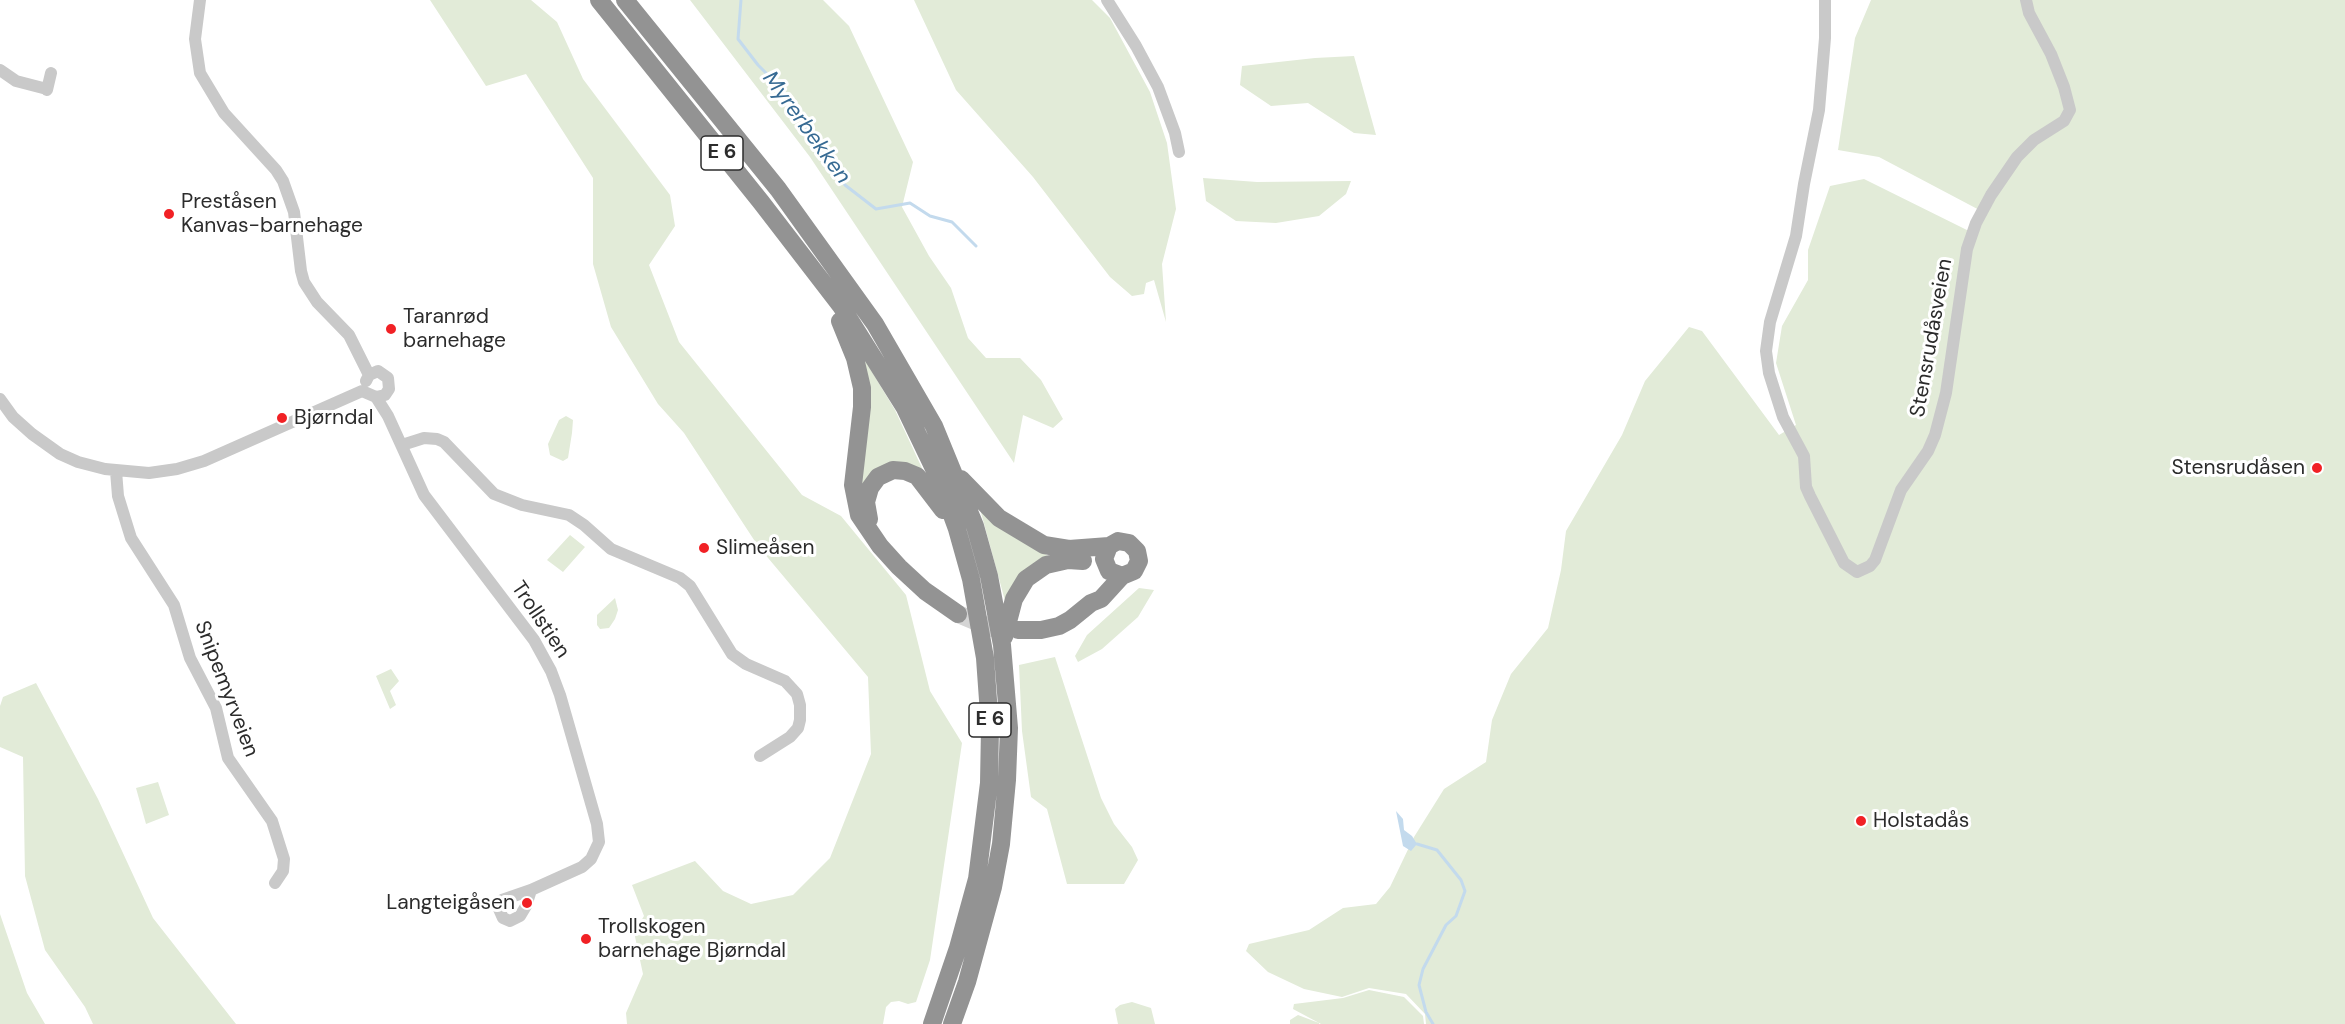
<!DOCTYPE html>
<meta charset="utf-8">
<style>
body{margin:0}
canvas{display:block;background:#fff}
</style>
<canvas width="2345" height="1024"></canvas>
<script>
const ctx = document.querySelector('canvas').getContext('2d');
ctx.lineJoin = 'round';
function fillPath(path, color) {
  ctx.fillStyle = color;
  ctx.fill(path, 'evenodd');
}
function shape(rows) {
  const path = new Path2D();
  for (const r of rows) {
    path.moveTo(r[0], r[1]);
    for (let i = 2; i < r.length; i += 2) path.lineTo(r[i], r[i + 1]);
  }
  return path;
}
function strokePath(path, color, width, dash) {
  ctx.strokeStyle = color;
  ctx.lineWidth = width;
  ctx.lineCap = dash ? 'butt' : 'round';
  ctx.setLineDash(dash || []);
  ctx.stroke(path);
}
function label(font, color, halo, rows, align = 'center') {
  ctx.font = font + ' "DM Sans",sans-serif';
  ctx.lineWidth = 6;
  ctx.setLineDash([]);
  ctx.textBaseline = 'middle';
  ctx.strokeStyle = halo;
  ctx.fillStyle = color;
  for (const [text, x, y, turn = 0] of rows) {
    ctx.save();
    ctx.translate(x, y);
    ctx.rotate((+turn || 0) * Math.PI / 180);
    ctx.textAlign = isNaN(turn) ? turn : align;
    if (halo) ctx.strokeText(text, 0, 0);
    ctx.fillText(text, 0, 0);
    ctx.restore();
  }
}
const green = shape([
 [430,0,531,0,557,22,583,79,670,195,675,226,649,265,679,342,802,495,841,516,906,595,930,691,962,743,930,960,916,1002,908,1004,899,1001,891,1002,886,1007,883,1024,627,1024,626,1013,643,974,634,932,644,916,632,885,695,861,723,891,751,904,793,895,830,858,871,754,868,677,758,546,684,433,658,404,611,327,593,264,593,178,526,74,486,86],
 [690,0,823,0,849,26,913,162,902,207,929,256,951,288,968,338,986,358,1020,358,1041,380,1063,419,1053,428,1023,415,1014,463,810,157],
 [914,0,1092,0,1110,18,1150,92,1167,143,1176,209,1162,264,1166,322,1154,280,1146,283,1144,294,1132,296,1110,277,1033,177,956,90],
 [1871,0,2345,0,2345,1024,1426,1024,1425,1014,1406,994,1369,988,1342,997,1304,989,1268,972,1246,951,1249,944,1309,930,1343,908,1376,904,1390,887,1414,837,1444,789,1486,762,1492,720,1511,674,1548,628,1561,570,1566,531,1622,435,1645,381,1689,327,1702,331,1779,435,1796,425,1776,363,1782,326,1808,280,1808,250,1830,186,1864,179,1977,235,1985,213,1879,157,1838,150,1855,38],
 [1354,56,1376,135,1354,133,1308,103,1271,106,1240,85,1242,66,1315,58],
 [1203,178,1257,182,1351,181,1346,194,1319,216,1276,223,1236,221,1206,201],
 [857,347,895,410,928,481,912,468,862,494],
 [566,416,573,420,572,433,568,458,563,461,550,455,548,444,559,420],
 [980,509,1048,556,1007,608],
 [570,535,585,547,563,572,547,560],
 [1139,588,1154,590,1138,617,1102,649,1078,662,1075,656,1087,635],
 [615,598,618,610,615,619,609,628,600,629,597,625,597,615],
 [1055,657,1101,798,1114,824,1132,847,1138,860,1124,884,1067,884,1047,809,1031,797,1022,731,1019,665],
 [391,669,399,681,390,691,396,705,390,709,376,676],
 [36,683,98,799,153,918,236,1024,93,1024,85,1007,45,950,25,876,23,757,0,747,0,706,3,697],
 [158,782,169,815,146,824,136,788],
 [0,914,27,993,45,1024,0,1024],
 [1369,990,1404,997,1423,1016,1424,1024,1321,1024,1293,1009,1294,1004,1343,998],
 [1132,1002,1151,1008,1155,1024,1118,1024,1115,1009,1120,1005],
 [1298,1015,1319,1023,1319,1024,1290,1024,1290,1020]
]);
const water = shape([
 [1396,811,1403,819,1404,830,1412,836,1417,844,1411,851,1403,846]
]);
const stream = shape([
 [741,0,738,39,758,65,777,84,845,185,876,209,910,203,930,216,952,222,976,246],
 [1417,844,1437,850,1461,880,1465,891,1456,916,1446,925,1423,969,1419,985,1426,1012,1433,1024]
]);
const highwayTunnel = shape([
 [958,614,992,628,1014,630]
]);
const minor = shape([
 [200,0,195,39,200,73,224,113,276,170,283,181,294,212,301,271,304,282,317,302,349,335,369,375],
 [1107,0,1136,46,1158,87,1175,133,1179,152],
 [1825,0,1825,38,1819,110,1804,184,1796,236,1770,322,1766,351,1769,373,1783,417,1804,456,1806,487,1810,496,1844,563,1857,572,1870,566,1875,560,1901,490,1928,451,1935,435,1946,393,1967,249,1976,223,1991,195,2017,157,2034,140,2064,121,2070,110,2064,87,2051,54,2029,13,2026,0],
 [0,70,16,81,43,88],
 [47,90,51,73],
 [366,381,369,375,378,371,388,378,389,389,385,395,376,397],
 [0,399,13,417,32,434,60,454,78,462,105,469,149,473,177,469,204,461,362,391,376,397,388,416,424,495,534,640,551,671,560,695,597,824,599,842,591,859,582,867,531,890,502,900,499,909,503,918,510,921,520,916,526,906,531,890],
 [402,445,424,438,437,439,444,442,494,494,522,505,569,515,584,525,611,549,680,578,690,586,732,654,746,664,785,681,797,694,800,705,800,720,798,728,790,737,760,756],
 [116,471,118,496,131,538,174,605,190,658,216,708,228,758,272,821,284,859,283,871,275,883]
]);
const highway = shape([
 [599,0,761,202,841,306,905,408,938,477,957,529,971,579,985,658,990,728,989,783,977,879,958,948,932,1024],
 [625,0,778,189,875,324,934,426,975,526,989,576,1002,645,1009,728,1007,780,1001,844,993,887,967,982,952,1024],
 [840,321,855,358,862,388,862,407,853,485,859,515,880,546,899,567,925,591,958,614],
 [961,479,999,518,1044,545,1069,549,1109,546],
 [869,519,866,502,870,488,878,477,893,470,905,471,917,476,943,510],
 [1018,630,1041,630,1059,626,1070,620,1091,603,1101,599,1122,576,1134,571,1139,561,1137,551,1129,543,1118,541,1109,546,1104,559,1109,571,1122,576],
 [1004,637,1014,599,1026,579,1046,565,1068,560,1083,561]
]);
const markers = [
 [169,214,6,"#f12125"],
 [391,329,6,"#f12125"],
 [282,418,6,"#f12125"],
 [2317,468,6,"#f12125"],
 [704,548,6,"#f12125"],
 [1861,821,6,"#f12125"],
 [527,903,6,"#f12125"],
 [586,939,6,"#f12125"]
];
const shields = [
 [722,153,42],
 [990,720,42]
];
const shieldNames = [
 ["E 6",722,153],
 ["E 6",990,720]
];
const poiNames = [
 ["Preståsen",181,202],
 ["Kanvas-barnehage",181,226],
 ["Taranrød",403,317],
 ["barnehage",403,341],
 ["Bjørndal",294,418],
 ["Stensrudåsen",2305,468,"right"],
 ["Slimeåsen",716,548],
 ["Holstadås",1873,821],
 ["Langteigåsen",515,903,"right"],
 ["Trollskogen",598,927],
 ["barnehage Bjørndal",598,951]
];
const streetNames = [
 ["Stensrudåsveien",1932,338,-80],
 ["Trollstien",540,620,56],
 ["Snipemyrveien",226,689,69]
];
const waterNames = [
 ["Myrerbekken",806,128,54]
];
fillPath(green, '#e2ebd8');
fillPath(water, '#c3daed');
strokePath(stream, '#c3daed', 3);
strokePath(highwayTunnel, '#d5d5d5', 18, [18, 9]);
strokePath(minor, '#c9c9c9', 12);
strokePath(highway, '#939393', 18);
for (const [x, y, r, color] of markers) {
  const dot = new Path2D();
  dot.arc(x, y, r, 0, 2 * Math.PI);
  ctx.fillStyle = color;
  ctx.fill(dot);
  strokePath(dot, '#fff', 2);
}
for (const [x, y, w] of shields) {
  const box = new Path2D();
  box.roundRect(x - w / 2, y - 17, w, 34, 4.5);
  ctx.fillStyle = '#fff';
  ctx.fill(box);
  strokePath(box, '#2c2c2c', 1.5);
}
label('bold 20px', '#2c2c2c', null, shieldNames);
label('21px', '#2c2c2c', '#fff', poiNames, 'left');
label('21px', '#2c2c2c', '#fff', streetNames);
label('italic 22px', '#366a93', '#fff', waterNames);
</script>
